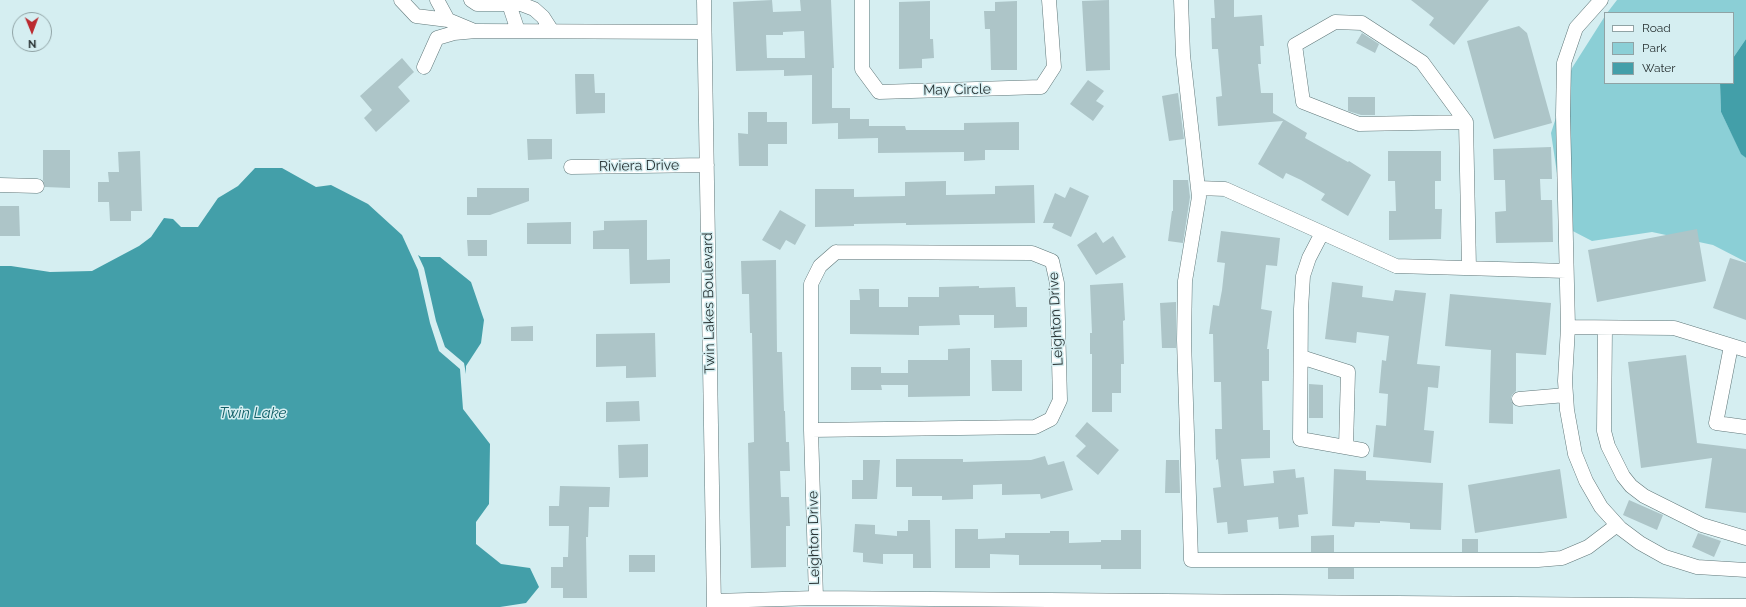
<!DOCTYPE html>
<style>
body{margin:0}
#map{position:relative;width:1746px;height:607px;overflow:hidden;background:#d5eef1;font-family:Raleway,sans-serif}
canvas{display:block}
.legend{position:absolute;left:1604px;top:12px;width:130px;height:72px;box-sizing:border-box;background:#d5eef1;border:1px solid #90a3a5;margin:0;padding:5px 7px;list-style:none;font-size:12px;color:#283233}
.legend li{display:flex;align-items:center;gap:8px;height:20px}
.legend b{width:20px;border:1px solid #90a3a5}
.north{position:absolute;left:12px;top:12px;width:40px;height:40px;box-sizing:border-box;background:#d5eef1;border:1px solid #90a3a5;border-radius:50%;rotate:179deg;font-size:11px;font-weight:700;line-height:16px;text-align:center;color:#283233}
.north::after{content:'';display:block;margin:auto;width:14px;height:18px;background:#bb2b30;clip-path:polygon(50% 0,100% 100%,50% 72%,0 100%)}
</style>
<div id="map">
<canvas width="1746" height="607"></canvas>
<ul class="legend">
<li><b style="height:5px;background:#fff"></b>Road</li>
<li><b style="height:11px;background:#8bcfd6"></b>Park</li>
<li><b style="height:11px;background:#439fa9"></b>Water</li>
</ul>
<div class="north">N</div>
</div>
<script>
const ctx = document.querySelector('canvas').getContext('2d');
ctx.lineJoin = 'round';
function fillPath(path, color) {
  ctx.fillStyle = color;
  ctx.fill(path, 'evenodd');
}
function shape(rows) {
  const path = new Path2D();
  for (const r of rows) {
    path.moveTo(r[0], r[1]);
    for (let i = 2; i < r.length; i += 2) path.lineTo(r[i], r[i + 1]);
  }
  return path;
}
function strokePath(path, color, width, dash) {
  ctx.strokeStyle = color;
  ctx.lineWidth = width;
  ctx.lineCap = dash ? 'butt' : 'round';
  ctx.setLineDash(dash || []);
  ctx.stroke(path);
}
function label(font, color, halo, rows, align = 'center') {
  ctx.font = font + ' Raleway,sans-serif';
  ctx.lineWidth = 3;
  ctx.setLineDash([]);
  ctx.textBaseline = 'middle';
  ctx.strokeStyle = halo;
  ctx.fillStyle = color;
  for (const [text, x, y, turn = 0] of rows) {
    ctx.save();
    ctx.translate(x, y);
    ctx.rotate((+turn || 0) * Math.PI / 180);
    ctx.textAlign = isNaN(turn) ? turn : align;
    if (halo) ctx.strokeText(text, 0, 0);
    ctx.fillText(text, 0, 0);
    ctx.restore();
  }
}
const green = shape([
 [1617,0,1746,0,1746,39,1733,58,1733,13,1607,13],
 [1605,16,1605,83,1720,83,1721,112,1741,153,1746,158,1746,262,1713,245,1652,232,1592,241,1565,227,1551,133,1572,68]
]);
const water = shape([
 [1746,39,1746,158,1741,154,1721,112,1720,83,1733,83,1733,58],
 [255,168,282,168,316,187,331,185,368,204,402,235,418,270,430,323,439,351,460,369,463,409,490,444,489,504,476,522,476,544,501,564,530,568,539,587,526,603,500,607,0,607,0,266,11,266,50,272,92,271,139,246,151,237,164,218,173,219,181,227,198,227,218,198,238,186],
 [418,255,421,257,440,257,471,282,484,320,481,343,466,366,466,374,464,363,445,347,436,321,424,268]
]);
const building = shape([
 [772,0,773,12,801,11,800,0,831,0,834,68,832,68,832,108,850,108,850,119,869,119,869,126,905,126,906,130,964,130,964,123,1019,122,1019,150,985,150,985,160,964,161,964,152,878,153,878,138,838,139,838,123,812,124,812,75,784,76,784,70,736,71,733,2],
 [804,31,805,58,767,58,766,35,783,35,783,32],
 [1109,0,1110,70,1086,71,1082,1],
 [1214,0,1234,0,1234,17,1262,15,1264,46,1260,46,1261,64,1258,64,1261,93,1273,93,1273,113,1307,133,1305,138,1348,162,1349,161,1371,175,1348,216,1321,200,1325,194,1301,180,1286,173,1283,179,1258,164,1283,121,1218,126,1216,97,1222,96,1218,49,1212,49,1211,18,1215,18],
 [1411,0,1489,0,1454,45,1429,25,1434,18],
 [930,1,930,39,933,39,934,58,922,59,922,68,899,69,899,2],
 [1017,1,1017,70,991,70,990,29,985,29,984,11,995,11,995,2],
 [1519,26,1527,33,1552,123,1494,139,1467,41],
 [1362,33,1379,44,1375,53,1356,43],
 [402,58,414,72,398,87,410,101,376,132,364,118,372,110,360,96],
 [575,74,594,74,595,93,605,93,605,113,576,114],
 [1088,80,1104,91,1096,101,1104,106,1093,121,1070,104],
 [1178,93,1184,139,1169,141,1162,96],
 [1348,97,1375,97,1375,115,1361,115,1348,111],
 [748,112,767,112,767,122,787,122,787,144,768,144,768,166,739,166,738,133,748,134],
 [527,139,552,139,552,159,528,160],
 [1551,147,1552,179,1540,179,1541,200,1552,200,1553,242,1496,243,1495,212,1506,211,1505,180,1494,180,1493,149],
 [43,150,70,150,70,188,45,187,43,180],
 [140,151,142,211,131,211,131,221,110,221,109,202,98,202,98,182,109,182,108,172,119,172,118,152],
 [1388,151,1441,151,1441,181,1435,181,1435,209,1442,209,1441,239,1389,240,1389,211,1396,211,1395,181,1388,181],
 [1173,180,1188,180,1190,197,1183,243,1168,241,1172,211,1173,211],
 [946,181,946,195,995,194,995,186,1034,185,1035,223,906,225,906,223,854,224,854,226,815,227,815,189,854,189,854,197,905,196,905,182],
 [1070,187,1089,196,1071,237,1052,228,1054,223,1043,223,1055,193,1065,198],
 [477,188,529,188,529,201,490,215,467,215,467,197,477,197],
 [0,206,19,206,20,236,0,236],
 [780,210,806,225,795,245,786,240,780,250,762,240],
 [647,220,647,260,670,259,670,283,630,284,629,249,593,249,593,231,604,230,604,221],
 [571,222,571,244,527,244,527,223],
 [1697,229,1706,281,1597,302,1588,250],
 [1221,231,1280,238,1277,266,1266,265,1261,309,1272,311,1267,349,1269,349,1269,381,1262,381,1263,430,1270,430,1270,458,1241,459,1244,486,1274,483,1273,471,1295,469,1296,478,1304,477,1308,514,1298,515,1299,527,1279,529,1278,517,1247,520,1248,532,1228,534,1227,522,1217,523,1213,488,1221,487,1218,459,1216,460,1215,429,1222,429,1221,382,1214,382,1213,334,1209,334,1213,305,1219,306,1222,290,1225,263,1217,262],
 [1096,232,1103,243,1113,236,1126,257,1096,275,1077,245],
 [467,240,487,240,487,256,468,256],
 [1730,258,1746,263,1746,320,1713,308],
 [776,260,777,352,782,352,784,411,785,411,786,442,789,442,790,471,780,471,781,497,789,497,790,526,786,526,786,567,751,568,748,443,754,442,752,333,750,333,749,294,742,294,741,261],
 [1332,282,1363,286,1362,297,1393,301,1395,290,1426,293,1417,364,1440,366,1438,388,1428,387,1427,399,1424,430,1434,431,1431,463,1373,457,1376,425,1386,426,1388,394,1379,393,1382,360,1386,361,1389,336,1357,332,1356,343,1325,339],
 [1123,283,1125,320,1123,321,1124,364,1121,364,1121,393,1112,393,1112,412,1092,412,1092,354,1090,354,1090,333,1092,333,1090,285],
 [979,286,979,288,1015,287,1016,307,1027,307,1027,327,994,328,994,315,959,315,960,325,919,326,919,335,850,334,850,300,860,300,859,289,879,289,879,307,908,307,908,297,939,297,939,287],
 [1450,294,1551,303,1546,355,1516,353,1516,391,1512,395,1511,399,1513,405,1513,424,1489,423,1491,350,1445,346],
 [1176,302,1176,348,1162,348,1160,303],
 [533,326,533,341,511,341,511,327],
 [655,333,656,377,626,378,626,366,596,367,596,334],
 [970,348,970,396,908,397,908,385,881,385,882,390,851,390,851,367,881,367,881,373,908,373,908,360,948,360,948,349],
 [1686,355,1697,443,1746,449,1746,513,1705,508,1712,458,1641,468,1628,362],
 [991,360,1022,360,1022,391,992,391],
 [1309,384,1323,385,1323,418,1309,418],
 [639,401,640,421,606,422,606,402],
 [1087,422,1119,450,1098,475,1076,456,1086,446,1075,436],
 [648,444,648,477,619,478,618,445],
 [1045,456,1048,465,1064,461,1073,490,1041,499,1040,494,1002,495,1002,484,973,485,973,499,942,500,942,496,912,496,912,487,896,487,896,459,963,459,963,462,1031,460],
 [863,460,880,460,877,499,852,499,852,480,863,480],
 [1166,460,1179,460,1180,493,1165,493],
 [1334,469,1366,471,1366,480,1443,483,1441,530,1410,529,1410,523,1380,521,1380,523,1355,522,1354,527,1332,526],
 [1560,469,1567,518,1475,533,1468,485],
 [560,486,610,487,609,507,589,507,588,537,586,537,587,598,563,598,563,588,551,588,551,567,563,567,563,557,568,557,569,526,549,526,549,506,559,506],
 [1629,500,1663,515,1657,530,1623,515],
 [908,520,930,520,931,568,913,568,913,554,883,554,883,564,863,562,863,553,853,552,855,524,875,525,875,534,897,536,897,531,908,531],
 [955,529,978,529,978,539,1005,538,1005,533,1050,533,1050,531,1069,531,1069,543,1101,542,1101,540,1121,540,1121,530,1141,530,1141,569,1101,569,1101,565,1019,565,1019,555,990,554,990,568,955,568],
 [1698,533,1721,541,1714,557,1692,547],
 [1334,535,1334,552,1311,552,1311,536],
 [1462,539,1478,539,1478,552,1462,552],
 [629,555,655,555,655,572,629,572],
 [1328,568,1354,568,1354,579,1328,579]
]);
const minor = shape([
 [401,0,416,16,448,20,472,30],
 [437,0,448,20],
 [471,0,477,4,521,4,534,9,543,17,552,31],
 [704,0,714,607],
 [862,0,862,69,879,92,1041,87,1054,67,1049,0],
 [1181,0,1183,55,1199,197,1185,281,1184,340,1191,560,1538,560,1562,558,1588,547,1617,525],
 [1601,0,1576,28,1564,63,1563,115,1568,327,1565,381,1567,410,1575,454,1586,481,1601,507,1620,528,1640,543,1665,557,1697,567,1746,570],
 [509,4,518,31],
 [424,67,437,38,454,33,476,31,704,32],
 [1466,122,1359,124,1303,102,1295,45,1335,22,1362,23,1422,62,1466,122,1469,268],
 [571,167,707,165],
 [0,185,37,186],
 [1198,188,1225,189,1396,266,1566,271],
 [1322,233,1309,258,1303,276,1301,309,1300,439,1362,450],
 [836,252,1032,253,1052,261,1057,283,1060,400,1051,419,1035,427,811,430,811,284,820,266,836,252],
 [1568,327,1674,328,1746,350],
 [1605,328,1604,431,1608,446,1623,476,1631,486,1644,496,1702,525,1746,538],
 [1731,346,1716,423,1746,427],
 [1301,357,1348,372,1346,447],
 [1519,399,1566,395],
 [811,430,816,598],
 [714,601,816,598,1746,606]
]);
const streetNames = [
 ["May Circle",957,90,-1],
 ["Riviera Drive",639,166,-1],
 ["Twin Lakes Boulevard",709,303,-91],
 ["Leighton Drive",1056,319,-93],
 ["Leighton Drive",814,538,-91]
];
const waterNames = [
 ["Twin Lake",253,413]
];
fillPath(green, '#8bcfd6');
fillPath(water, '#439fa9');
fillPath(building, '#adc5c8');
strokePath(minor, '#607779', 15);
strokePath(minor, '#fff', 14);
label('14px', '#283233', '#d5eef1', streetNames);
label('italic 15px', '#125f67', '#d5eef1', waterNames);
</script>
